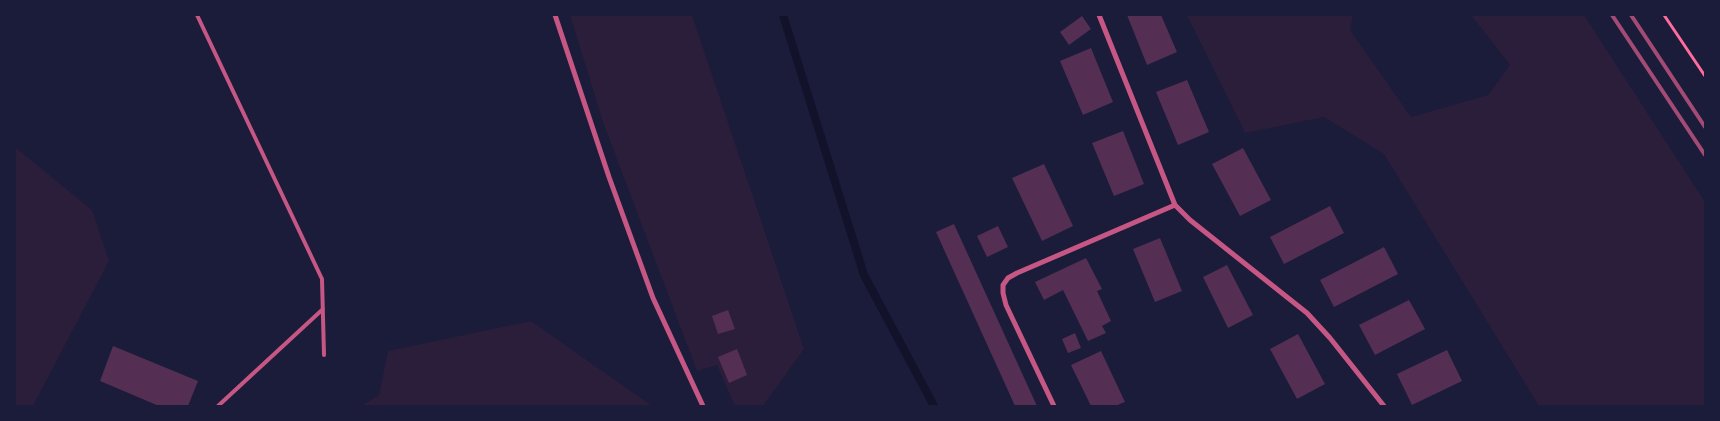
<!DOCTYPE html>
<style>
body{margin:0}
#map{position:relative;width:1720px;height:421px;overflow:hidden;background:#1b1b3a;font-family:"PT Sans Narrow",sans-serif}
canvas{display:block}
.frame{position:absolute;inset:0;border:16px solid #1b1b3a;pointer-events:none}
</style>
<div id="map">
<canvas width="1720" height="421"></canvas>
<div class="frame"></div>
</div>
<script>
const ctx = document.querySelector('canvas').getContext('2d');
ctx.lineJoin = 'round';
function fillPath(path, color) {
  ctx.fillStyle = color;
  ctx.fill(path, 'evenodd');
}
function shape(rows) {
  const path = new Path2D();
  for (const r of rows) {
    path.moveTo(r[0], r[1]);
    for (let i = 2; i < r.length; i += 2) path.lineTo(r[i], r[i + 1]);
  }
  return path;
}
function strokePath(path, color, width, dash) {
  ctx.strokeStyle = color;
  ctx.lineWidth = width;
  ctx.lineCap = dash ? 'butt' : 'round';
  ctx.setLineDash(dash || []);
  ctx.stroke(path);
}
const green = shape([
 [570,15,692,15,804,349,763,406,735,406,717,365,697,371,603,122],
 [1187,15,1353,15,1350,30,1411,117,1488,95,1510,65,1471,15,1584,15,1705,202,1705,406,1539,406,1384,154,1324,117,1245,133],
 [15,147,92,210,109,261,33,406,15,406],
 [531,321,652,406,361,406,379,395,388,351]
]);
const stream = shape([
 [783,15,864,275,934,406]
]);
const building = shape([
 [1127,15,1161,15,1177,52,1147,65],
 [1082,16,1091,29,1069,45,1060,32],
 [1091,48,1113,102,1083,115,1060,61],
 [1187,80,1209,132,1178,145,1156,92],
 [1123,131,1144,184,1114,196,1092,143],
 [1243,148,1271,200,1240,216,1212,164],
 [1044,164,1073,226,1042,241,1012,178],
 [1330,206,1344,233,1284,264,1270,237],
 [954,224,1037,406,1015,406,936,232],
 [998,226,1008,247,987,257,977,236],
 [1160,238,1182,291,1155,302,1133,249],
 [1384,247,1398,274,1334,307,1320,280],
 [1086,258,1102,289,1097,291,1111,321,1102,326,1106,333,1088,341,1063,290,1044,300,1035,282],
 [1227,265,1253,315,1228,328,1203,277],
 [1409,300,1425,329,1375,355,1359,325],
 [728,310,735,329,718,334,712,316],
 [1075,333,1081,348,1068,353,1062,339],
 [1298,334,1325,384,1297,399,1270,349],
 [113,346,198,381,188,406,159,406,100,381],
 [737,349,747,375,729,383,718,357],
 [1447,350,1462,381,1412,405,1397,374],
 [1101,351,1125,402,1115,406,1091,406,1071,365]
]);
const path = shape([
 [1664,15,1705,76]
]);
const service = shape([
 [197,15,322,279,324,355],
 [218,406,323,309]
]);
const minor = shape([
 [555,15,609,177,653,298,703,406],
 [1099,15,1175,205],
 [1054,406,1006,305,1003,293,1003,285,1008,278,1017,273,1175,205,1190,220,1307,313,1330,338,1384,406]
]);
const rail = shape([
 [1612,15,1705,155],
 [1631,15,1705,127]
]);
fillPath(green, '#2a1e3b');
strokePath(stream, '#12122b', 8);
fillPath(building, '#542f53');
strokePath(path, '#ff6b9d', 3);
strokePath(service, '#c65784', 4);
strokePath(minor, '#c65784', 5);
strokePath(rail, '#a44b75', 4);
</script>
